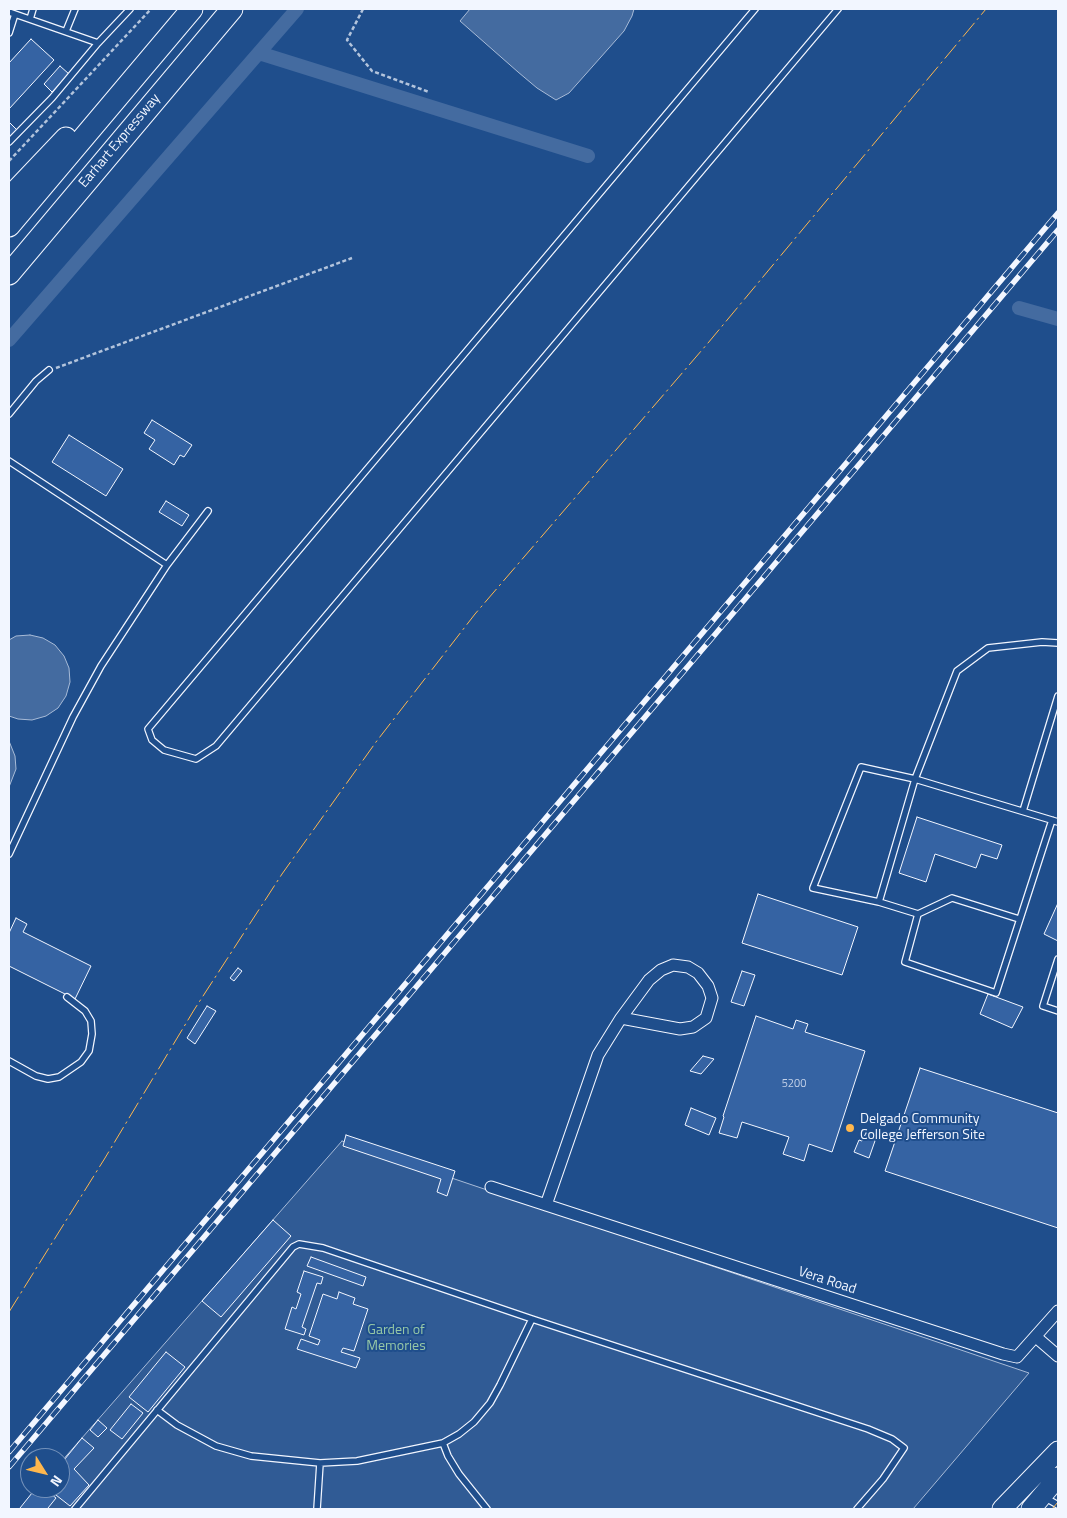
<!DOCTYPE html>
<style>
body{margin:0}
#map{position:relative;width:1067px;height:1518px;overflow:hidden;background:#1f4e8c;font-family:"Titillium Web",sans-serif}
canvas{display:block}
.frame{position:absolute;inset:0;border:10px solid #f2f6ff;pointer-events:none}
.north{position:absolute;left:20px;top:1448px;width:50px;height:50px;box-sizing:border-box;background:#1f4e8c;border:1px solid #7391ba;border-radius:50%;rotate:126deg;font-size:14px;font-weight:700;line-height:20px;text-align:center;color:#f2f6ff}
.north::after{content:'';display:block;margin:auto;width:18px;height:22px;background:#ffb74d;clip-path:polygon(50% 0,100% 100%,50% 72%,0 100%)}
</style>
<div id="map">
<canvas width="1067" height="1518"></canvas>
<div class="frame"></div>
<div class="north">N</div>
</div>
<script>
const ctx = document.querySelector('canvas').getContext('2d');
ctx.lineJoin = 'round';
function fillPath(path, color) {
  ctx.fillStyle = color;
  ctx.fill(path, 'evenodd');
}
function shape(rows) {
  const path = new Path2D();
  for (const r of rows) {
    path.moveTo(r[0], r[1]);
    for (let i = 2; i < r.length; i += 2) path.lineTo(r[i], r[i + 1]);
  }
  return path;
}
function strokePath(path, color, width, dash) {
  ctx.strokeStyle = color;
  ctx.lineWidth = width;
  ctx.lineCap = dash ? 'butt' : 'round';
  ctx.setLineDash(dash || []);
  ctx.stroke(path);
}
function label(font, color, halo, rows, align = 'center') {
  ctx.font = font + ' "Titillium Web",sans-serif';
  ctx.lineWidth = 4;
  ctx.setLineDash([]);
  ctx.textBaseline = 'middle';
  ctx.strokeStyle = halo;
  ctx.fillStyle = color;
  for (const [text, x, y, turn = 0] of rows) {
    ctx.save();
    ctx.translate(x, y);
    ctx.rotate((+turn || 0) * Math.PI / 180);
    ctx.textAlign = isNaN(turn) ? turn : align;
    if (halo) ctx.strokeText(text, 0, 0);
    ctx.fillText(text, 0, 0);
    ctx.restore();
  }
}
const built = shape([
 [342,1141,1029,1373,913,1509,20,1509,38,1488,60,1488,60,1463,342,1141]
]);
const water = shape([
 [470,9,634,9,632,16,624,31,569,93,556,100,537,88,518,72,460,21,470,9],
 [30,635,43,638,55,645,64,656,69,668,70,682,66,696,58,708,46,716,32,720,18,719,9,716,9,640,16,636,30,635],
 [9,741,15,756,16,769,9,787,9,741]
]);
const canal = shape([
 [259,53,588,156],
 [1019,308,1058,319],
 [9,340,297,9]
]);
const building = shape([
 [31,39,54,60,9,109,9,63,31,39],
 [60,66,69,74,52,92,44,84,60,66],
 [9,122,17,130,9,138,9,122],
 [152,420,192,445,184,457,180,455,174,465,149,449,155,440,144,433,152,420],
 [69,435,123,469,106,496,52,462,69,435],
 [166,501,189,515,182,526,159,512,166,501],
 [917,817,1002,845,997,859,981,854,976,868,935,854,926,882,899,873,917,817],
 [758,894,858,927,842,975,742,943,758,894],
 [1058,903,1058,941,1044,934,1058,903],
 [16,918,27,924,23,932,91,966,75,999,9,966,9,933,16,918],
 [238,968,242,971,234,981,230,978,238,968],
 [742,971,755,975,744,1006,731,1002,742,971],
 [988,994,1023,1007,1012,1028,980,1014,988,994],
 [207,1006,216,1011,195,1044,187,1038,207,1006],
 [756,1016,793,1029,796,1020,808,1024,805,1032,865,1051,832,1152,809,1144,804,1161,783,1154,789,1137,742,1122,737,1138,719,1133,724,1117,723,1116,756,1016],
 [703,1056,714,1059,701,1074,690,1071,703,1056],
 [920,1068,1058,1113,1058,1228,885,1171,920,1068],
 [691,1108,716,1118,709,1135,685,1125,691,1108],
 [866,1133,876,1138,869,1158,854,1152,859,1140,862,1141,866,1133],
 [346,1135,455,1171,447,1196,437,1192,441,1179,343,1146,346,1135],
 [273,1220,291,1236,221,1317,202,1301,273,1220],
 [311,1257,366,1277,363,1286,307,1266,311,1257],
 [304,1271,323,1277,321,1284,317,1283,302,1327,306,1329,304,1335,285,1329,292,1307,296,1309,301,1294,297,1292,304,1271],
 [339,1292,355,1298,353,1304,368,1309,354,1351,343,1348,341,1352,360,1358,356,1368,297,1349,301,1339,318,1345,320,1340,309,1336,323,1294,337,1299,339,1292],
 [166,1352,185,1367,148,1412,129,1397,166,1352],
 [131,1404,143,1413,122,1439,110,1430,131,1404],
 [98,1420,107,1428,98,1437,90,1430,98,1420],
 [82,1438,94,1448,74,1469,89,1485,70,1506,47,1488,60,1488,60,1465,82,1438],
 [40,1488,43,1488,56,1498,48,1508,49,1509,22,1509,20,1508,32,1493,34,1495,40,1488]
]);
const path = shape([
 [363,9,347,40,372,71,429,92],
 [9,161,151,9],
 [56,368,352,258]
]);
const service = shape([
 [755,9,148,729,152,740,164,750,196,759,216,746,838,9],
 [9,12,98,43],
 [30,19,33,9],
 [66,31,75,9],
 [9,33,15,14],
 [9,142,52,98,98,43,130,9],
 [9,414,36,381,49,370],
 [9,461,167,565],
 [1023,811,1058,696],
 [1052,820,996,993,905,962,918,914,879,902,813,888,861,767,915,779,1058,822],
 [9,854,73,717,101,666,167,565,208,511],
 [879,902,915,779,957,671,988,648,1042,642,1058,643],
 [918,914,952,898,1019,919],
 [1058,959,1043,1006,1058,1011],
 [9,1061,36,1076,48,1079,59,1077,81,1062,89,1051,92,1034,91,1021,85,1011,67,997],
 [157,1410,177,1425,216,1446,251,1456,320,1463,357,1461,443,1443,459,1434,474,1422,490,1403,500,1385,532,1319],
 [443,1443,448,1456,459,1474,487,1509],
 [1044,1497,1058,1505],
 [75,1509,293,1247,299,1244,323,1248,532,1319,868,1429,892,1439,904,1448,883,1479,857,1509],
 [317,1509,320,1463]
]);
const minor = shape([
 [673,965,688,967,698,973,708,986,712,998,706,1018,693,1027,680,1029,621,1018,649,980,661,970,673,965],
 [491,1187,1003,1354,1017,1357,1058,1311],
 [546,1205,598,1055,621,1018],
 [1036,1337,1058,1356]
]);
const trunk = shape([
 [1002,1509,1058,1451],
 [1031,1509,1058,1477]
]);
const motorway = shape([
 [9,198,66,138],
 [9,226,192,9],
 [9,274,232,9]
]);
const rail = shape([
 [9,1452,1058,213],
 [9,1467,1058,230]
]);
const power = shape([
 [9,1312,105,1158,194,1010,282,874,376,742,475,614,708,343,986,9],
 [1052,1509,1058,1502]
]);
const markers = [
 [850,1128,5,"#ffb74d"]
];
const numberNames = [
 ["5200",794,1084]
];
const streetNames = [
 ["Earhart Expressway",120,141,-50],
 ["Vera Road",827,1281,18]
];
const poiNames = [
 ["Delgado Community",860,1120],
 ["College Jefferson Site",860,1136]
];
const parkNames = [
 ["Garden of",396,1331],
 ["Memories",396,1347]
];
fillPath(built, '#305b95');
strokePath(built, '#a8bbd7', 1);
fillPath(water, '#446ba0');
strokePath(water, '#a8bbd7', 1);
strokePath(canal, '#446ba0', 14);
fillPath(building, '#3563a3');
strokePath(building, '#f2f6ff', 1);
strokePath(service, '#f2f6ff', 8);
strokePath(minor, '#f2f6ff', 13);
strokePath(trunk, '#f2f6ff', 21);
strokePath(motorway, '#f2f6ff', 23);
strokePath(path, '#b3c4dc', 2.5, [4, 2.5]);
strokePath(service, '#1f4e8c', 5.5);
strokePath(minor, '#1f4e8c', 11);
strokePath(trunk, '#1f4e8c', 19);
strokePath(motorway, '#1f4e8c', 21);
strokePath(rail, '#f2f6ff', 5.5);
strokePath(rail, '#1f4e8c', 4, [11]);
strokePath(power, '#ffb74d', 1, [18, 4, 2.5, 4]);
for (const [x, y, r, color] of markers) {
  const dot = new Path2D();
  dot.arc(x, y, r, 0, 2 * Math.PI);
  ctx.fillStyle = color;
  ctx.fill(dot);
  strokePath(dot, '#1f4e8c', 2);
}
label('11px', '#c3d1e8', null, numberNames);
label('14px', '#f2f6ff', '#1f4e8c', streetNames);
label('14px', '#f2f6ff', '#1f4e8c', poiNames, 'left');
label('14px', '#97c8a6', '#1f4e8c', parkNames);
</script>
